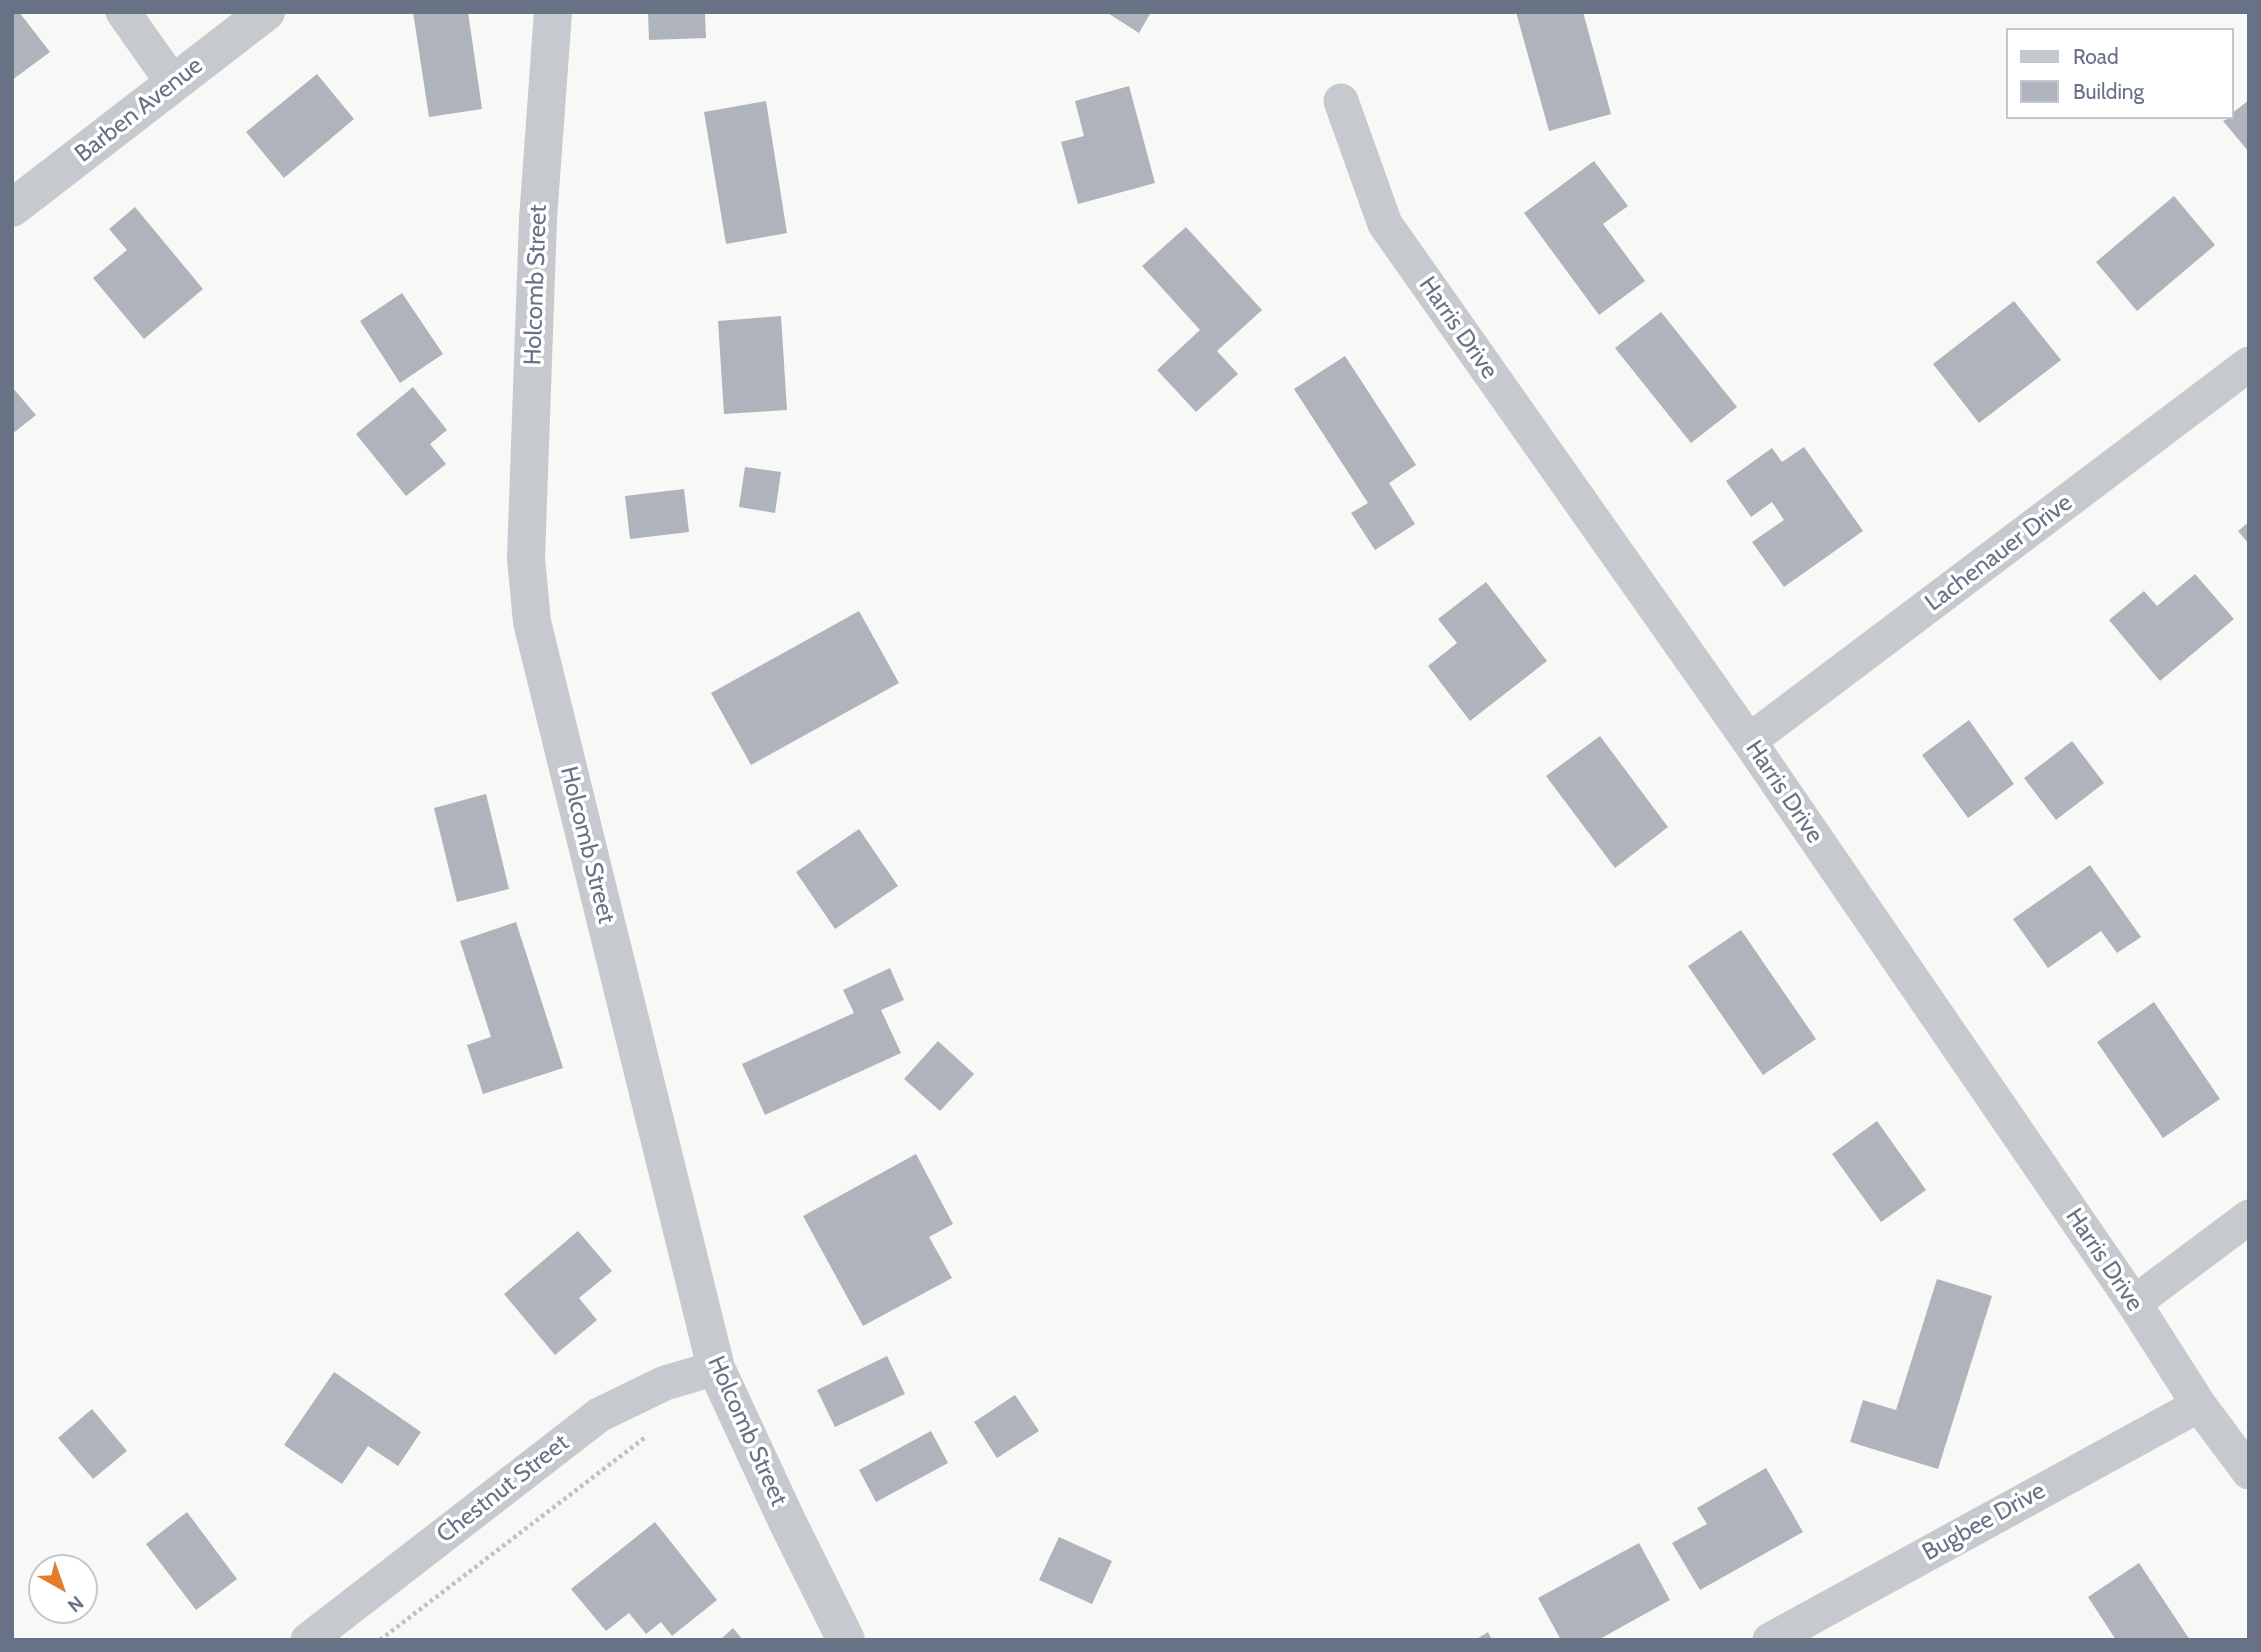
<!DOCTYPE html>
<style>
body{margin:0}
#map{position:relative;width:2261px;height:1652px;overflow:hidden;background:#f8f8f6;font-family:Cabin,sans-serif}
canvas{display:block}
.frame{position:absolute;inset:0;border:14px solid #687287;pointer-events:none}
.legend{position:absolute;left:2006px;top:28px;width:228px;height:91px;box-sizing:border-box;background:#fff;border:2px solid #c3c7cf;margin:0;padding:9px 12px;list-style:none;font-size:21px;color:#687287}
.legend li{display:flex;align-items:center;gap:14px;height:35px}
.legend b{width:35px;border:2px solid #c3c7cf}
.north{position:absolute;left:28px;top:1554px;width:70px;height:70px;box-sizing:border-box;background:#fff;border:2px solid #c3c7cf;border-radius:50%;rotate:140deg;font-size:19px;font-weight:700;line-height:28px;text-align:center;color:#687287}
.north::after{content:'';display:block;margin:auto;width:24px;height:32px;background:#e27e2c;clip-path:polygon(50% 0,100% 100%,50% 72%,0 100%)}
</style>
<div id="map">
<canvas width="2261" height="1652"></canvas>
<div class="frame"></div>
<ul class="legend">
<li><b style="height:9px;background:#c6c9cd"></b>Road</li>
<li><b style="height:19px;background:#afb4bc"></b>Building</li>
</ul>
<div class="north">N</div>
</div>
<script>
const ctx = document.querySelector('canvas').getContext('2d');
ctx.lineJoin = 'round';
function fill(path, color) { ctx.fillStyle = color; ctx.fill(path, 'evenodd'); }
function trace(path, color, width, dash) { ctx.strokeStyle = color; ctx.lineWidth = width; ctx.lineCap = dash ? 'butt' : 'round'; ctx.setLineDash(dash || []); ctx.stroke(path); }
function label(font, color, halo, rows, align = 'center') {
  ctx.font = font + ' Cabin,sans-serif'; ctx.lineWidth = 7; ctx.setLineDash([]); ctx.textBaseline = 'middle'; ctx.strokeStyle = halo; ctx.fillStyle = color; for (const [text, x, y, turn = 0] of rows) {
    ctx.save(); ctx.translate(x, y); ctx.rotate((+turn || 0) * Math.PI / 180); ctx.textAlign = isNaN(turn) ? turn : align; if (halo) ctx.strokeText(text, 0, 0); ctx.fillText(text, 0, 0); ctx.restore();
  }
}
fill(new Path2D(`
 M12,12H19L50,52L12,80Z
 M413,12H468L482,109L429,117Z
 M648,12H705L706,38L649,40Z
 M1106,12H1151L1139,33Z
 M1516,12H1583L1611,114L1549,131Z
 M317,74L354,119L284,178L246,132Z
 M1129,86L1155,183L1078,204L1061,142L1084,136L1075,101Z
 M2249,100V152L2223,121L2231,117V114Z
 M766,101L787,233L726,244L704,112Z
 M1594,161L1628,206L1603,224L1645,281L1599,315L1524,213Z
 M2174,196L2215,245L2137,311L2096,262Z
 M135,207L203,289L144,339L93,278L127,250L109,229Z
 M1186,227L1262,310L1217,351L1238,374L1196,412L1157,370L1200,330L1142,266Z
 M402,293L443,354L400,383L360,321Z
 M2014,301L2061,360L1979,423L1933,364Z
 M1661,312L1737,407L1691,443L1615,348Z
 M781,316L787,410L724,414L718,321Z
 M1345,356L1416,465L1389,483L1415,524L1375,550L1351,513L1368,503L1294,389Z
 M12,387L36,415L12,434Z
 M413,387L447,430L430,444L446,464L406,496L356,434Z
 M1804,447L1863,531L1784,587L1752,542L1784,520L1772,502L1751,517L1726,481L1772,448L1782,462Z
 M745,467L781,472L775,513L739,507Z
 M684,489L689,532L630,539L625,496Z
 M2249,522V544L2238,531Z
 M2195,574L2234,619L2160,681L2109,620L2144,591L2157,606Z
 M1486,582L1547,661L1470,721L1428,666L1457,643L1438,619Z
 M859,611L899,683L751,765L711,693Z
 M1969,720L2014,784L1968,818L1922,755Z
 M1600,736L1668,827L1615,868L1546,776Z
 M2072,741L2104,783L2056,820L2024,778Z
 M486,794L509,889L457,902L434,808Z
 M859,829L898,886L835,929L796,872Z
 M2090,865L2141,937L2117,953L2101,931L2048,968L2013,919Z
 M516,922L563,1068L483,1094L467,1045L491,1037L460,941Z
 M1741,930L1816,1039L1763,1075L1688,966Z
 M890,968L904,1000L881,1010L901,1053L765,1115L742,1064L854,1013L843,990Z
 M2154,1002L2220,1099L2163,1138L2097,1042Z
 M938,1041L974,1074L940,1111L904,1079Z
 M1877,1121L1926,1190L1881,1222L1832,1154Z
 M916,1154L953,1224L929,1237L952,1278L863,1326L803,1216Z
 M578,1231L612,1271L579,1298L597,1320L555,1355L504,1294Z
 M1937,1279L1992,1296L1938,1469L1850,1442L1863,1400L1896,1410Z
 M887,1356L905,1394L835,1427L817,1390Z
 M334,1372L421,1432L398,1466L368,1446L342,1484L284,1445Z
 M1015,1395L1039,1431L997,1458L974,1422Z
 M92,1409L127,1451L93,1479L58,1438Z
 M931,1431L948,1463L876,1502L859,1470Z
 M1766,1468L1803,1532L1700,1590L1672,1543L1707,1524L1697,1508Z
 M187,1512L237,1579L196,1610L146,1544Z
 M655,1522L717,1600L672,1636L661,1622L646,1634L629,1613L606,1631L571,1589Z
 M1059,1537L1112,1561L1092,1604L1039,1580Z
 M1639,1543L1670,1600L1598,1640H1561L1538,1598Z
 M2139,1563L2190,1640H2116L2088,1597Z
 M733,1628L743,1640H720Z
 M1488,1632L1492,1640H1475Z`), '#afb4bc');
trace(new Path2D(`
 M380,1640L647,1436`), '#c0c1c4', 4.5, [3.5, 3.5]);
trace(new Path2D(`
 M123,12L173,83
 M1341,101L1385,224L1749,741L2134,1303L2199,1405L2249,1472
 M1749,741L2249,364
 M2134,1303L2249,1217
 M308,1640L599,1415L665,1383L716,1368
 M1770,1640L2199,1405`), '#c6c9cd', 35);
trace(new Path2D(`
 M553,12L538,219L526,558L532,622L716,1368L786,1519L846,1640
 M12,208L266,12`), '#c6c9cd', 38);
label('24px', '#687287', '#fff', [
 ["Barben Avenue",139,110,-38],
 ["Holcomb Street",536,285,-88],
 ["Harris Drive",1458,328,55],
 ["Lachenauer Drive",1999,553,-37],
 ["Harris Drive",1784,792,56],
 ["Holcomb Street",587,845,76],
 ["Harris Drive",2104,1260,56],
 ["Holcomb Street",747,1431,66],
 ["Chestnut Street",503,1489,-38],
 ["Bugbee Drive",1984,1522,-29]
]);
</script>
